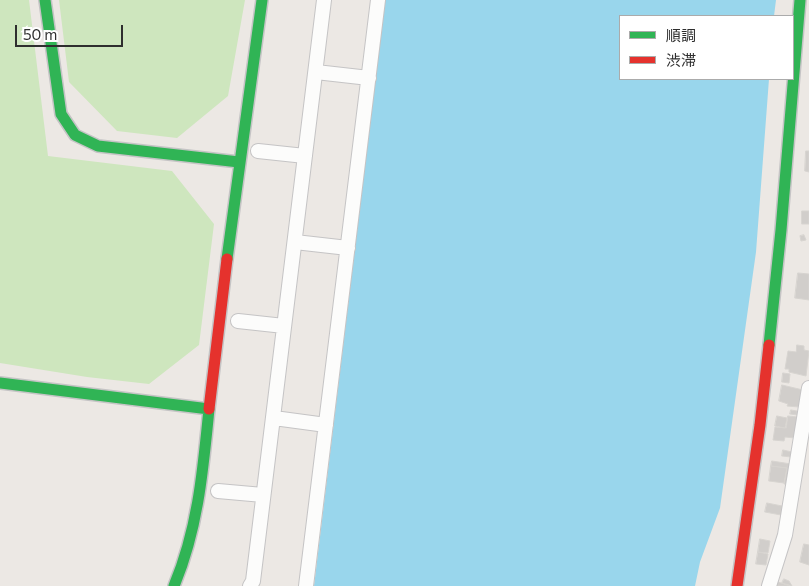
<!DOCTYPE html>
<meta charset="utf-8">
<style>
body{margin:0}
#map{position:relative;width:809px;height:586px;overflow:hidden;background:#ece8e4;font-family:Commissioner,"Noto Sans JP",sans-serif}
canvas{display:block}
.legend{position:absolute;left:619px;top:15px;width:175px;height:65px;box-sizing:border-box;background:#fff;border:1px solid #ababab;margin:0;padding:6px 9px;list-style:none;font-size:15px;color:#2e2e2e}
.legend li{display:flex;align-items:center;gap:10px;height:25px}
.legend b{width:25px;border:1px solid #ababab}
.scale{position:absolute;left:15px;top:25px;width:108px;height:22px;box-sizing:border-box;border:2px solid #2e2e2e;border-top:0;padding-left:6px;font-size:15px;line-height:18px;white-space:nowrap;color:#2e2e2e;-webkit-text-stroke:4px #fff;paint-order:stroke}
</style>
<div id="map">
<canvas width="809" height="586"></canvas>
<ul class="legend">
<li><b style="height:6px;background:#30b455"></b>順調</li>
<li><b style="height:6px;background:#e5322d"></b>渋滞</li>
</ul>
<div class="scale">50 m</div>
</div>
<script>
const ctx = document.querySelector('canvas').getContext('2d');
ctx.lineJoin = 'round';
function fill(path, color) { ctx.fillStyle = color; ctx.fill(path, 'evenodd'); }
function trace(path, color, width, dash) { ctx.strokeStyle = color; ctx.lineWidth = width; ctx.lineCap = dash ? 'butt' : 'round'; ctx.setLineDash(dash || []); ctx.stroke(path); }
fill(new Path2D(`
 M0,0H29L48,156L172,171L214,224L199,345L149,384L87,377L0,363Z
 M59,0H245L228,96L177,138L117,131L69,82Z`), '#cee6be');
fill(new Path2D(`
 M385,0H776L774,16H620V79H769L756,252L720,508L700,562L695,586H314Z`), '#99d6ec');
const building = new Path2D(`
 M806,151H809V172L805,171Z
 M802,211H809V224H802Z
 M804,235L806,240L801,241L800,236Z
 M798,273L809,274V300L795,298Z
 M797,345L804,346V350L809,351L806,376L789,372V369H785L788,351L796,352Z
 M783,373L790,374L789,383L782,382Z
 M782,385L803,390L799,407L787,406L788,404L779,401Z
 M791,410L797,411V415L790,414Z
 M777,416L787,418L785,428L775,426Z
 M788,416L798,417L795,438L785,437L784,441L773,440L775,427L786,428Z
 M783,450L792,452L791,457L782,456Z
 M772,461L791,464L788,484H784L787,468L771,466Z
 M771,466L787,468L784,483L769,481Z
 M767,503L782,506L781,515L765,512Z
 M760,539L770,541L768,553L758,552Z
 M804,544L809,545V565L800,562Z
 M758,552L768,554L766,565L756,564Z
 M784,579L789,581L792,586L782,583Z
 M778,582L790,586H777Z`);
fill(building, '#d1cecb');
trace(building, '#d7d4d0', 1);
const street = new Path2D(`
 M316,72L369,78
 M258,151L305,156
 M295,242L348,248
 M238,321L284,326
 M274,418L326,425
 M218,491L263,495
 M250,586L253,581L324,0
 M306,586L378,0
 M769,586L785,535L809,388`);
const fast = new Path2D(`
 M45,0L61,114L75,135L98,146L239,162
 M227,259L262,0
 M769,345L781,230L800,0
 M0,383L209,409C203,470 198,529 174,586`);
const jam = new Path2D(`
 M209,409L227,259
 M737,586L760,425L769,345`);
trace(street, '#c5c4c5', 16);
trace(fast, '#c5c4c5', 14);
trace(jam, '#c5c4c5', 14);
trace(street, '#fcfcfb', 14);
trace(fast, '#30b455', 11);
trace(jam, '#e5322d', 11);
</script>
